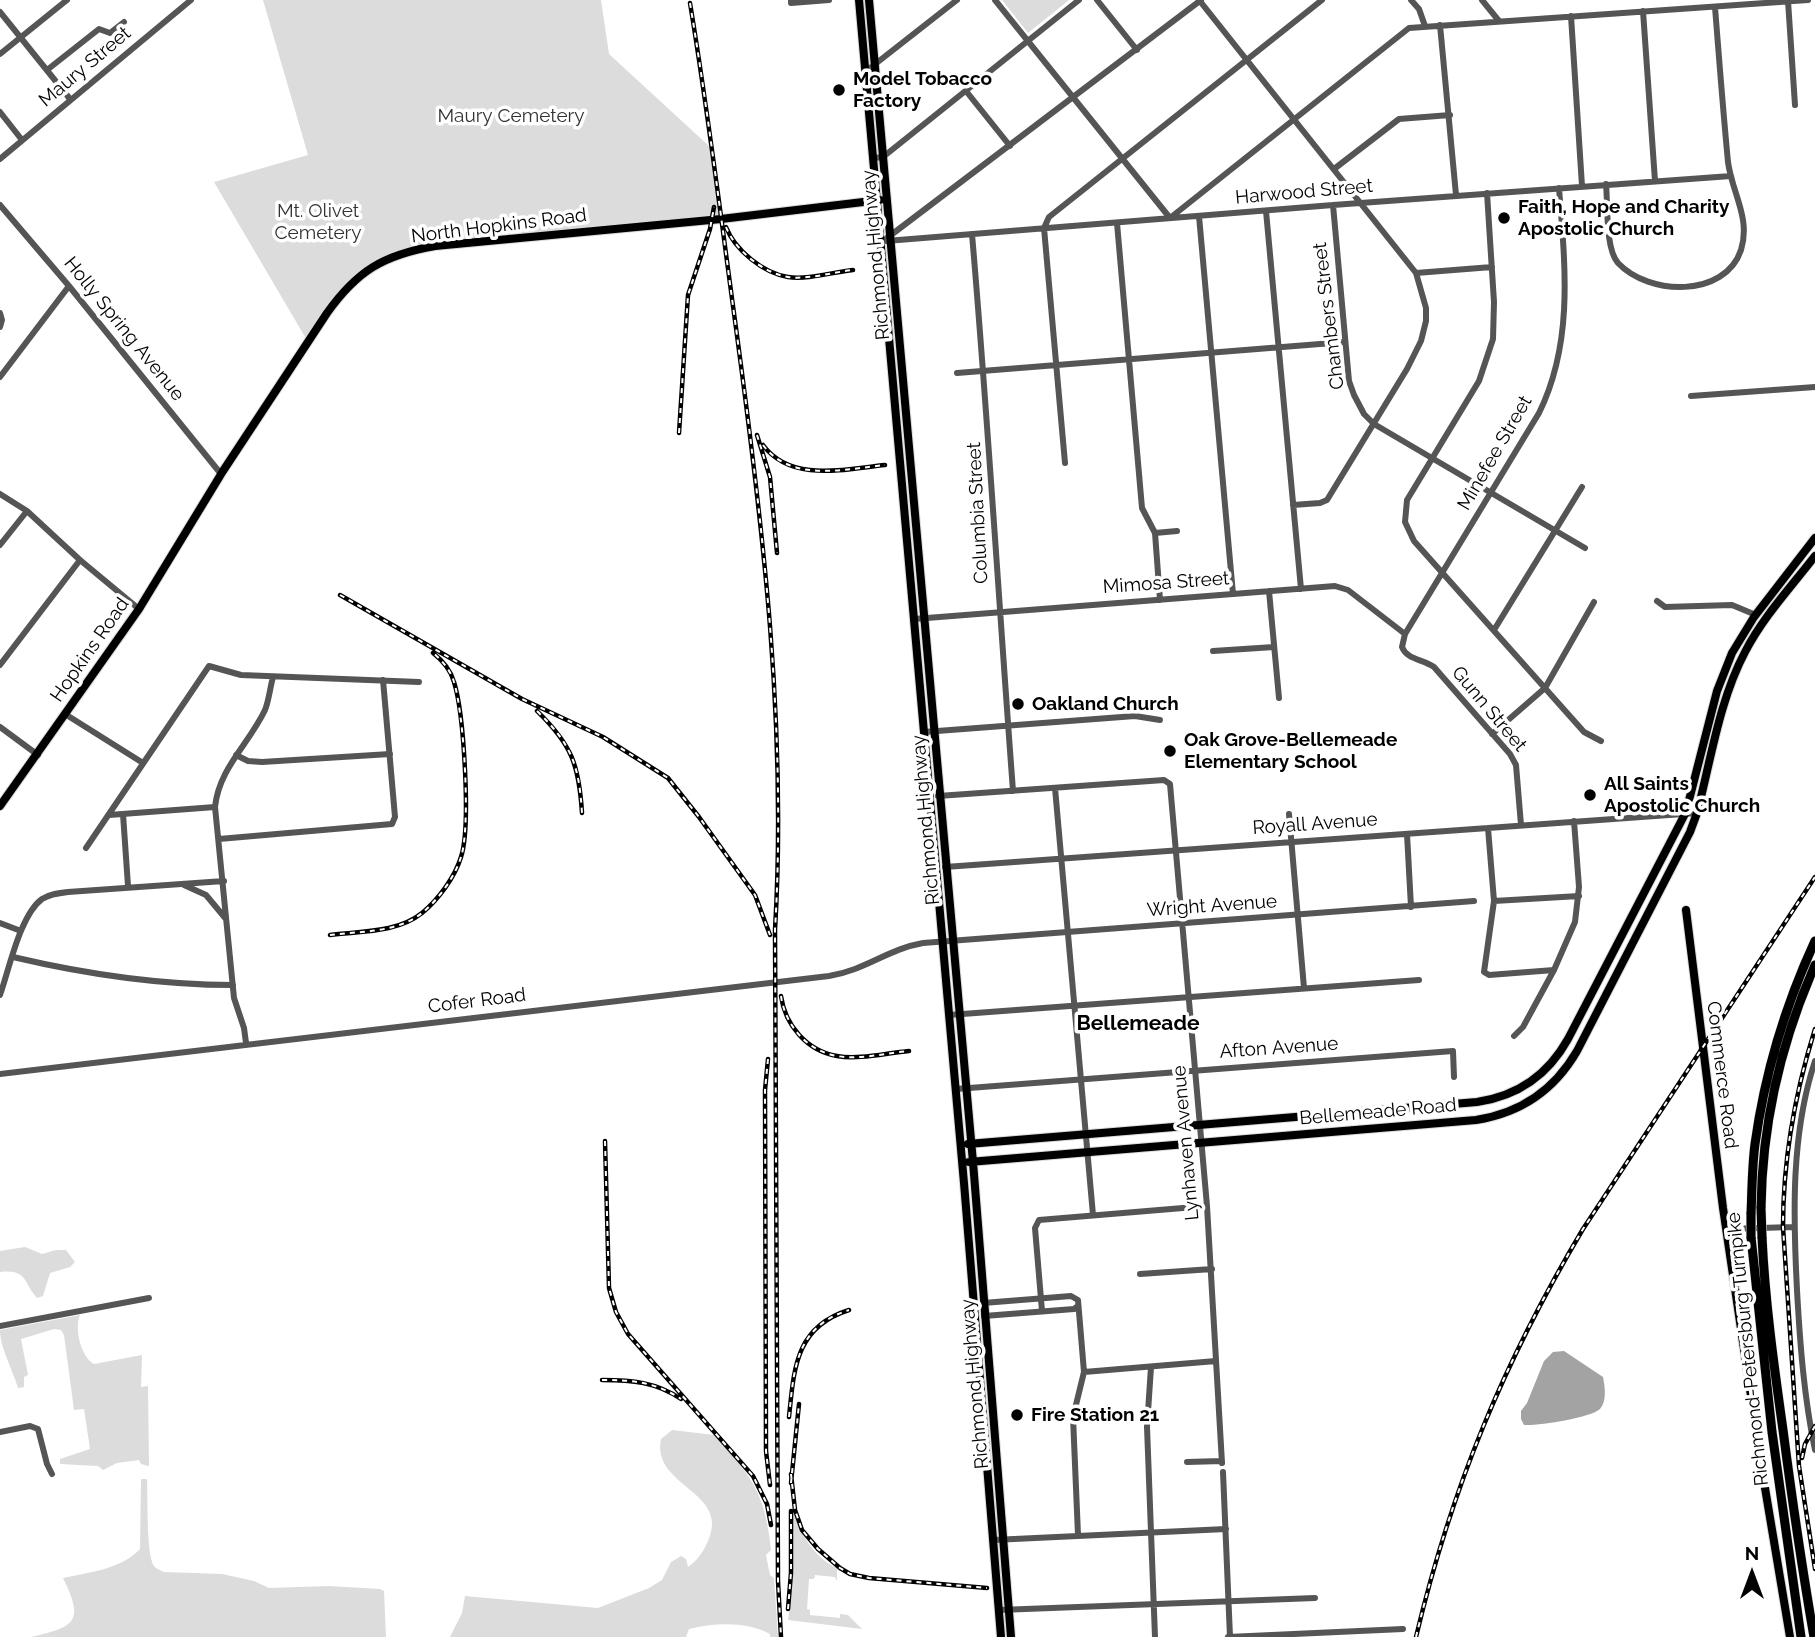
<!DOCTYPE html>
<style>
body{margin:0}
#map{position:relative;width:1815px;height:1637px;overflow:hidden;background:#fff;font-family:Raleway,sans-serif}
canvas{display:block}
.north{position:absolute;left:1717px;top:1539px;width:70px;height:70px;-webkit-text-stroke:5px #fff;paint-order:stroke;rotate:0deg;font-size:19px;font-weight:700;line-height:28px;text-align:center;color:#000}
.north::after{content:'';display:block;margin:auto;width:24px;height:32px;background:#000;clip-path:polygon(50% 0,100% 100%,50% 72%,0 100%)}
</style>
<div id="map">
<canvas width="1815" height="1637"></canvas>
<div class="north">N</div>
</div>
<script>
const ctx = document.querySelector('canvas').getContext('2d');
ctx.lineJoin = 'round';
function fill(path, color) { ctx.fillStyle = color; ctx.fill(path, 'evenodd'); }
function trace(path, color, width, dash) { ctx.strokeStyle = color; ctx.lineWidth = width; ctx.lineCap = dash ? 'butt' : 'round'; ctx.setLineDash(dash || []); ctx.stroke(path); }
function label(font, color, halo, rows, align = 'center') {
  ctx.font = font + ' Raleway,sans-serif'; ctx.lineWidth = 7; ctx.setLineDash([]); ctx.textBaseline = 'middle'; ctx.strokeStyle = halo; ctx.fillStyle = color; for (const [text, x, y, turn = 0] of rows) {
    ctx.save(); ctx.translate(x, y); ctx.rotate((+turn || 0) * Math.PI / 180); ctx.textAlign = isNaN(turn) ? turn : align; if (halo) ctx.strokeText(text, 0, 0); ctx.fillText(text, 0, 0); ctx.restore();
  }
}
fill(new Path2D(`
 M263,0H601L609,54L709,146L720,219L418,250L358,277L308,342L214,182L308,155Z
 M1002,0H1069L1028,33Z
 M25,1247L42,1254L56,1250H66L75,1262L70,1267L50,1273L43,1296L37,1298C23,1283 28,1269 0,1272V1251Z
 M80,1315C74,1329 81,1357 94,1364L142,1355L141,1387L148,1386L149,1466L141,1464L139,1460L117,1463L103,1470L98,1466L60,1464V1459L90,1449L84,1409L74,1410L64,1335L61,1330L54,1329L21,1339L28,1375L24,1377V1387L18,1388C13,1370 0,1348 0,1330Z
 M672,1430L714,1435C752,1477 765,1492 771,1550L766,1555L770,1575L774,1578L778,1637H770V1634C746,1621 714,1623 689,1629L686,1637H450L462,1613L465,1596L598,1608L649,1588L662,1580L671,1562L681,1556L686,1559L688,1567C698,1560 703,1552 708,1541C731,1491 651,1487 661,1439Z
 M141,1479H147C148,1496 146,1554 154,1566C155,1568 162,1571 164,1572L222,1574L254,1581L269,1588L329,1586L380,1589L384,1591L386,1637H31C75,1627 85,1622 63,1578C89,1572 120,1570 140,1549Z
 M793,1509C801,1534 812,1556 837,1568V1581L835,1577L815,1575L814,1579H809L807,1609L810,1610V1615L840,1618V1614L848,1615L862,1629L788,1620L792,1587Z`), '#dcdcdc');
fill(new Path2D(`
 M1564,1351L1603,1377C1605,1387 1607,1401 1600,1409C1590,1418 1538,1426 1524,1425L1521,1419V1411L1527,1403L1544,1361L1553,1352Z`), '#a3a3a3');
const major = new Path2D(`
 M859,0L964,1183L1001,1637
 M869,0L973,1162L1011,1637
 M0,806L139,609L223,471L327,313C357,271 383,255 435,246L721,219L880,200
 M1686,910L1723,1208L1762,1470L1790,1637
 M968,1144L1477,1102C1518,1096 1548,1075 1568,1039L1686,812L1717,691L1732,653L1754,617L1815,538
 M969,1162L1476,1120C1521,1113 1555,1089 1577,1051L1690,832L1697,813C1711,760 1719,701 1745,652C1763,617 1791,587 1815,556`);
const highway = new Path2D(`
 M1761,1208C1762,1125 1781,1042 1815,965
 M1751,1214C1752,1191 1752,1167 1755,1144C1765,1072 1785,1006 1815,941
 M1751,1237L1772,1432L1801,1637
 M1762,1237C1765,1302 1774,1366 1783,1430C1792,1499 1802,1568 1814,1637`);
trace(major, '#dbdbdb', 10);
trace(highway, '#dbdbdb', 10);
trace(new Path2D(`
 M791,0V3L829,0
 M995,0L1170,218L1409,28L1808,0
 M1097,0L1137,50
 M1199,0L1416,273L1426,308V321L1421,341L1407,369L1327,500L1320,503L1293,505
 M1411,0L1419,9L1425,26
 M1482,0L1499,21
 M1788,1L1795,105
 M1643,11L1655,181
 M0,12L70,99
 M1571,16L1582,186
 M1440,25L1456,195
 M0,54L67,0
 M47,70L99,29L110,33L124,22
 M865,72L957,0
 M966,91L1010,146
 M0,112L22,140
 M874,158L883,157L1079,0
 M0,159L191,0
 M1334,169L1399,119L1450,115
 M1606,184C1608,204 1605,248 1618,263C1649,296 1725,298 1741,250C1751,218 1732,193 1728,162C1723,110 1719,58 1715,7
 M1487,193L1494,302L1493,339L1479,381L1407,500L1405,522L1414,541L1584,732L1601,741
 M0,205L69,286L221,474
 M1333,205L1349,381L1354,395L1364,414L1374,424L1585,548
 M1266,211L1301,589
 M1199,216L1233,594
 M1117,223L1142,508L1155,533L1160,600
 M972,234C988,420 999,605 1013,791
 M887,238L1201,0
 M886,241L1333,205L1731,176
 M1416,273L1492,267
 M0,313L2,320L0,327
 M957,373L1345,342
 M0,377L69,286
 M1691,396L1815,387
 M1065,463L1044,228L1049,217L1322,0
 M0,494L27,511L80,560L139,609
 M1155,533L1177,531
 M0,545L27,511
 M1269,591L1279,698
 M1657,601L1665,607L1732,605L1756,615
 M914,619L1335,586L1348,590L1405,634
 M1494,630L1582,487
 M1213,651L1274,647
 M0,665L80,560
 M65,714L143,763
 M0,727L38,755
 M924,732L1135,716L1160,720
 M1492,734L1545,688L1594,602
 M236,755L248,761L262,762L390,754
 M1055,788L1093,1215
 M938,796L1164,780L1170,784L1207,1206L1222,1463
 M123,814L128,886
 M1289,814L1304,988
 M109,815L215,807
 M1521,825L1516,765L1510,754L1434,667C1423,659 1407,660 1402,647L1405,634L1539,413C1574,342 1565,264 1559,188
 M1488,828L1494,901L1484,972L1489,975L1554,970
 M1407,834L1411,907
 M219,839L392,824L395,817L383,680
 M86,848L209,666L241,675L419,682
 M945,867L1697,813
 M184,885L206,895L226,919
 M1494,901L1579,896
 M0,923L21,931
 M13,957C85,974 159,985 233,985
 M0,995C9,970 20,915 42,899C50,894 59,893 68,892L224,881
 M949,1015L1419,980
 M1514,1036L1523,1027L1554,970L1575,922L1579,887L1574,821
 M246,1043L244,1028L234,998L215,807C219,768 249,744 265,710C269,700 270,688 273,677
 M1815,1061C1791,1134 1793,1214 1797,1290C1800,1344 1804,1397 1815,1450
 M0,1074L829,976C866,970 888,949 923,943L1474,901
 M956,1089L1453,1051L1454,1077
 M1727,1229L1793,1227
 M1140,1274L1212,1269
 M983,1303L1071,1296L1078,1300L1084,1372L1073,1417L1078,1535
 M1042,1311L1035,1228L1039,1220L1207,1206
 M984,1316L1074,1309L1078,1306
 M0,1326L149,1298
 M1151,1367L1147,1427L1155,1637
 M1084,1372L1216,1361
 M0,1432L30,1426L38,1429L47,1464L52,1474
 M1187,1462L1222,1461
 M1223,1472L1230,1637
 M993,1540L1226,1529
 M999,1610L1315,1598
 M1228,1637L1403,1629`), '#555', 6);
trace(major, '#000', 8);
trace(highway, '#000', 9);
const rail = new Path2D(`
 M690,3C708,111 721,219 736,328C763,528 787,727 775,930L778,1581L781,1637
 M726,227C735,250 763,273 788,277C808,280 833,272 853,270
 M679,433L688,295L710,229L714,207
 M757,435L770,477L777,553
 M763,445C791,483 845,469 885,465
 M340,595L522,699L603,737L668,778L699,817L755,895L770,935
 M537,711C572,745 579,765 582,813
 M330,935C361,931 397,933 422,913C438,900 455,877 461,857C471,827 464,714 454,682C451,671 442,660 433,653
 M781,996C785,1025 807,1051 837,1056C859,1060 886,1053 909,1051
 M1815,1029C1795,1093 1783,1159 1783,1227L1799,1466L1815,1569
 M768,1059L765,1090L766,1451L770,1485
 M605,1141L609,1288L616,1312L628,1334L753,1476L767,1504L771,1525
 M602,1380C632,1380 656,1382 681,1399
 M789,1417C794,1369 795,1327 849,1310
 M1802,1458L1805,1444L1815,1426
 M791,1474L795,1510L802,1530L818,1549L840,1568L850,1574L869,1578L987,1588
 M791,1483L799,1404
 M788,1609L791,1573V1511
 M1416,1637C1452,1486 1504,1362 1583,1229L1815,877`);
trace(rail, '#000', 4.5);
trace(rail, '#fff', 2, [5]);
const highwayBridge = new Path2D(`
 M1761,1208L1762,1237
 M1751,1214V1237`);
trace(highwayBridge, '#dbdbdb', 10, []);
trace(highwayBridge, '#000', 9);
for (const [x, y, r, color] of [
 [839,90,7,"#000"],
 [1504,218,7,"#000"],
 [1018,704,7,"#000"],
 [1170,751,7,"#000"],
 [1590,795,7,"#000"],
 [1017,1415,7,"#000"]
]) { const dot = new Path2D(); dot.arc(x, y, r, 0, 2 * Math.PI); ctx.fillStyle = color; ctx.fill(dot); trace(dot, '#fff', 2.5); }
label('19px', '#000', '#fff', [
 ["Maury Street",85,67,-40],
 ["Harwood Street",1304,192,-5],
 ["North Hopkins Road",499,226,-7],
 ["Richmond Highway",876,255,-95],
 ["Chambers Street",1329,316,-97],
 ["Holly Spring Avenue",124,329,51],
 ["Minefee Street",1495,453,-60],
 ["Columbia Street",978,513,-93],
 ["Mimosa Street",1166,583,-4],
 ["Hopkins Road",90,650,-55],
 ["Gunn Street",1489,709,50],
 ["Richmond Highway",926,820,-95],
 ["Royall Avenue",1315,824,-4],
 ["Wright Avenue",1212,906,-4],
 ["Cofer Road",477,1001,-7],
 ["Afton Avenue",1279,1048,-4],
 ["Commerce Road",1722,1075,83],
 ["Bellemeade Road",1378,1112,-5],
 ["Lynhaven Avenue",1186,1143,-95],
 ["Richmond-Petersburg Turnpike",1748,1349,-96],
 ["Richmond Highway",975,1384,-95]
]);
label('bold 19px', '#000', '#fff', [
 ["Model Tobacco",853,79],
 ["Factory",853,101],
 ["Faith, Hope and Charity",1518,207],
 ["Apostolic Church",1518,229],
 ["Oakland Church",1032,704],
 ["Oak Grove-Bellemeade",1184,740],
 ["Elementary School",1184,762],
 ["All Saints",1604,784],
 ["Apostolic Church",1604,806],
 ["Fire Station 21",1031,1415]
], 'left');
label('19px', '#333', '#fff', [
 ["Maury Cemetery",511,116],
 ["Mt. Olivet",318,211],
 ["Cemetery",318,233]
]);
label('bold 21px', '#000', '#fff', [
 ["Bellemeade",1138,1024]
]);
</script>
